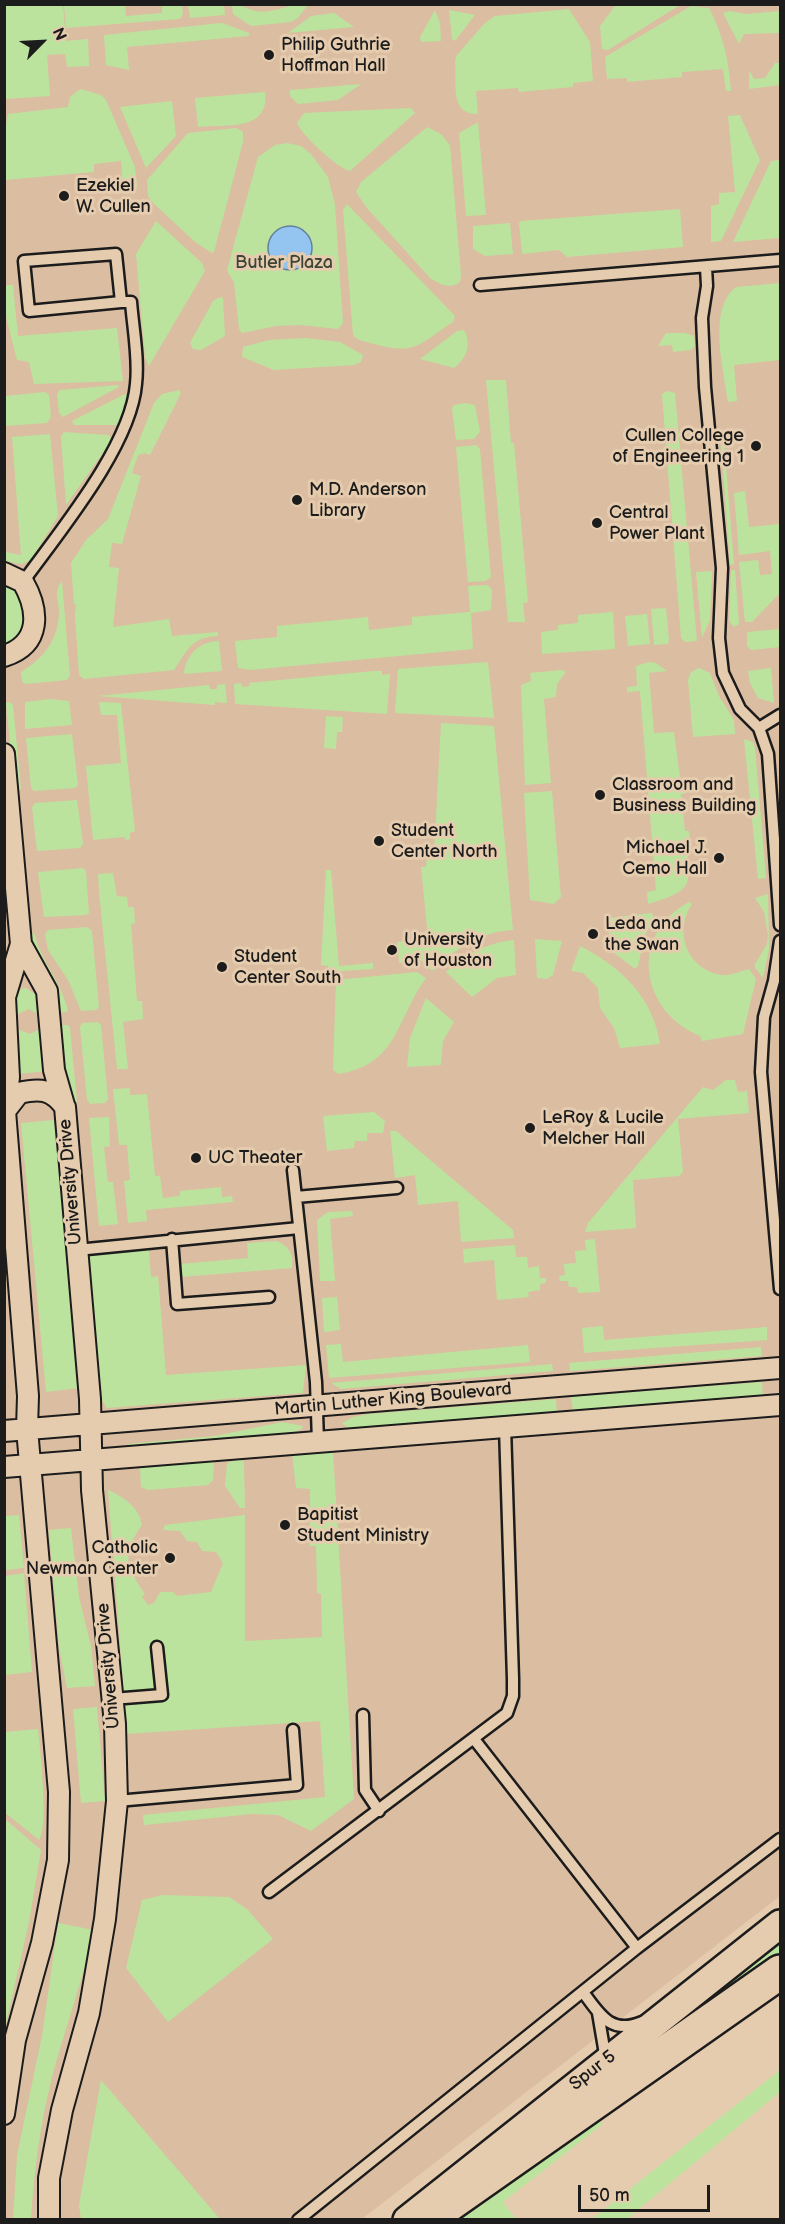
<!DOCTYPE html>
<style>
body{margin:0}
#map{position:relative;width:785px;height:2224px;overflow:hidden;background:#e6ccae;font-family:"Balsamiq Sans",sans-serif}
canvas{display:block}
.frame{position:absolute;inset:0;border:6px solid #1c1c1c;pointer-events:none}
.north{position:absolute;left:12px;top:12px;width:60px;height:60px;-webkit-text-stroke:4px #e6ccae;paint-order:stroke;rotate:66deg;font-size:16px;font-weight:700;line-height:24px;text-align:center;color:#1c1c1c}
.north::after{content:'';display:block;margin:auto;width:21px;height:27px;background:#1c1c1c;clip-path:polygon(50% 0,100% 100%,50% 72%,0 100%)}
.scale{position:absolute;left:578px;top:2185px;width:132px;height:27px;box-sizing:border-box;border:3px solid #1c1c1c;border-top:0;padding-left:8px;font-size:18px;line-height:21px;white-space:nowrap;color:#1c1c1c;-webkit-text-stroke:4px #e6ccae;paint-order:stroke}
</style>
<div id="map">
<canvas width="785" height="2224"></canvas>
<div class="frame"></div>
<div class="north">N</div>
<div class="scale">50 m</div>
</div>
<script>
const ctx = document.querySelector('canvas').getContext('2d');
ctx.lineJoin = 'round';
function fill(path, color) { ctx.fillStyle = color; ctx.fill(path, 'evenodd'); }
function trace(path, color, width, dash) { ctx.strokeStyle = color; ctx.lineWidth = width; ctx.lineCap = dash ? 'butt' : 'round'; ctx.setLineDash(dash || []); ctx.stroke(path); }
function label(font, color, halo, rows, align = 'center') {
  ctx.font = font + ' "Balsamiq Sans",sans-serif'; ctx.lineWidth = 6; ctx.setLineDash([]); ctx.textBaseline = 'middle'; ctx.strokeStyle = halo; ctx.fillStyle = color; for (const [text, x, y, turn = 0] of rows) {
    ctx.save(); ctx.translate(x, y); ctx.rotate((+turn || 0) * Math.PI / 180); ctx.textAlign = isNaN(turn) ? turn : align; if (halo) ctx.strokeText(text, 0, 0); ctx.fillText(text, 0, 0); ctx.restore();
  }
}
fill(new Path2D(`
 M5,5H780V1896L362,2219L5,2220Z`), '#dbbda1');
fill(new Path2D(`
 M4,5H63L66,41L88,39L89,66L67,67L65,54L47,55L50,96L5,99Z
 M64,5H125L126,16L162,13V5H182L183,14L180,19L66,28Z
 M188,5H224L225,15L190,18Z
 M232,5C242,4 246,9 255,11C273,15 291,1 307,6L298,18L291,22L251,26L233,14Z
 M680,5L608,50L602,49L600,26L615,6Z
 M691,6L709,8C723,34 729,61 731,91H726L723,69L682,72V77L627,82V78L607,79L605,57Z
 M569,9L590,42L593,81L573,83V87L519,92L518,88L476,91L478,114C449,115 457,82 455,61L457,55L485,23L495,16Z
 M435,10L440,23L441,41L421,42L420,37Z
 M449,10L475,15L455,41L452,39Z
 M729,11L746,14L780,11V33L744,34L739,44L723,13Z
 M334,13L354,27L288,33L311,16Z
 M222,23L249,33V36L127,47L129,70L106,65L104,35Z
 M775,63H779L780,85L749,89V70L754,79L765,78Z
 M361,84L338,100L298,104L290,96V90Z
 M80,89L101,95L106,100L135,167L137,188L123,189L121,161L94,164V172L5,180V129L8,114L68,107L70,97Z
 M265,92C270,132 226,124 198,127L195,98Z
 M172,101L176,136L146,168L120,107Z
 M411,108L415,113L350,171C337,168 302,135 297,123L304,113Z
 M740,115L760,160L721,241L711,242V206L719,204V193L735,192L728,116Z
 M478,122L486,215L466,216L459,133Z
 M427,127L441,134L450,145L461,275L460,282C449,290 440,284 430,278L366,207L356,192L361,182Z
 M236,128L243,132V142L214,252L212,253L195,242L151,201L148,196L147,180L188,133Z
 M287,143L301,146L311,154L328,177L335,205L343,323L338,329L300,325L276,326L242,333L239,329L234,283L227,270L258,157L275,145Z
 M780,160V238L733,242L771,161Z
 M347,204L455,316L453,322C420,343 417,356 374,344C366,342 358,341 353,335L343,210Z
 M680,209L683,247L567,257L559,250L522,254L519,223L521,221Z
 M156,221L202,263L205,271L149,366L145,357L136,254Z
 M510,223L513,254L485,256L473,249V226Z
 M5,274L6,285H13L18,336L117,328L123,381L34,384L29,362L17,360L5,313Z
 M780,283V360L734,365L737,401L728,402C724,370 707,309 736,287Z
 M220,297L223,298L225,336L201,350L193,349L190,343L213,301Z
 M463,330L466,333C470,349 467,357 454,368L420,359L457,331Z
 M666,333H685L694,336L695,346L691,350L673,352L672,345L658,346Z
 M306,338L340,342L363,355L361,362L354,365L274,370L242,357L243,347L269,340Z
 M486,380H506L511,443H514L528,602L523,603L525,622H508Z
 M118,385L119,387L63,417L59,413L57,394L60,390Z
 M179,390L181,393L150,455L145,453L138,455L132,473L141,476L122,544L112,543L109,567L119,568L113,627L169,619L172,636L218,632V636C191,637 187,651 174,670L84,679L79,675L75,616L76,604H74L71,563L86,540L108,519L154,403L162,394Z
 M667,391L675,393L697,641L685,642L681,638L662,394Z
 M45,392L49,395L51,417L47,423L5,426V396Z
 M125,394L128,396L119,425H74L72,421Z
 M465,403L475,405L480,432L474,439L456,440L452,409L453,405Z
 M64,432L109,435L112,440L66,505L61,437Z
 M50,434L58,516L31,560L22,564L5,561V552L21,555L12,437Z
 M724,441L734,564L730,565L721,444Z
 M476,445L480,449L491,577L486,581L468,582L456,447Z
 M745,491L749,527L780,524V593L752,622H745L739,562L758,560L760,575L772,574L770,551L739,555L734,493Z
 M731,570H735L739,624L734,627L729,621Z
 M712,571L710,620L702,638L696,572Z
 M62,581L70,676L67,680L25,684L22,681L21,672C43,659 59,639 59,612C59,599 53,592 62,581Z
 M5,583C29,596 28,613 18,636L5,645Z
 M488,585L492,590L491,610L471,613L473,649L250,670L238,668L235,641L277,637V626L368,617L369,630L412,625V617L470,612L468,586Z
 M666,608L669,640L668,644L654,645L651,609Z
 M613,612L615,649L542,654L541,632L558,630V625L578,623V615Z
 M647,614L650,644L628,646L625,616Z
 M780,629V647L751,650L747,646V632Z
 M219,641L222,671L184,674C185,655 200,641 219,641Z
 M488,662L494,718L395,713L398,669Z
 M649,662L656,663L667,671L649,673L654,733L674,732L681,785H685L686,793L681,794L685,831H689L690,839L686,840C690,885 696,890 648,904L647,892L656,890L640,691L627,692V687L637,686L636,666Z
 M699,668L710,673L719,696L734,720L735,734L693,737L688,680L691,672Z
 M771,668L774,703L758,698L750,683L748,671Z
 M562,670L566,672L557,684L556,697L544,699L551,783L525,785L521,685L531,681L530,673Z
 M373,671H382V675L390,674L387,714L235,704L234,684L241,683L242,687L250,686L249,683Z
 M225,684L227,703L215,702V705L98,696L209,685L210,689H217V685Z
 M50,699L69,701L72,725L25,729V702Z
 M10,702L13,705L21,789L15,793L6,703Z
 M99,702L121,703L135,831L130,833V839L126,840L124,837L93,840L86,766L121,763L117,715H101Z
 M326,716L343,717L342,732H337L336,749L324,748Z
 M441,723L494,726L513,930C482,931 453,950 432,971L421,960L399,963L397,942L428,938L421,867H426L427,853L434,854Z
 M72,734L78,785L75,788L34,791L31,788L26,738Z
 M744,739L753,742L755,748L766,878L758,879Z
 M552,791L561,897L554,904L530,900L524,793Z
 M77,800L83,844L80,848L37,851L32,807L35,803Z
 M83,868L86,871L89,913L86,915L44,917L38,872Z
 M326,870H331L339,966L373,963V969L328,972V966L321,965Z
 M113,873L117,896L127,897L128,907H134L135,923L131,924L137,1001H142L143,1019L123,1022L128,1069H117L99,892L98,874Z
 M768,894L769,949L763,978L754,966L767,944L768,935L764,912L755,898Z
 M689,902L692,904C673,932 687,970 722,975C731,976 740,971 749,969L756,979L743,1034L702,1041L700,1036C640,1011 628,935 689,902Z
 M652,913L654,918L645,935L638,966L635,969L609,949V918Z
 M87,927L92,931L99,1007L96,1010L81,1011L68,980L48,950L45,934L48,930Z
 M28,931L35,935C42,963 61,982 68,1010L66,1012L54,1013Z
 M535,939L562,941L553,975L547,979L537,978Z
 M514,940L516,975L497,978L472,997L446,972C465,955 488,942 514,940Z
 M580,946C621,967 653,997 660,1044L620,1048L614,1028L600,1008L598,988L583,973L571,971Z
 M417,972L426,978C396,1020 398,1065 338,1074L333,1070L336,980Z
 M26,988L39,997L45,1014L39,1015L29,1009L11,1017L13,998L21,989Z
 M426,998L454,1022L443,1041L441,1065L407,1067L410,1038Z
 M98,1022L101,1025L108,1099L105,1103L90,1104L87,1100L80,1027L82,1023Z
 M55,1025H68L70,1028L77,1102L74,1106L69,1096Z
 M46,1026L48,1071L18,1074L12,1029H17L30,1034Z
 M726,1080H735L738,1092L747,1091L749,1113L678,1119L683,1172L679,1176L633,1180L636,1228L585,1232L588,1223L703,1087L713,1090Z
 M130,1088V1095L147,1094L155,1176H160L163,1198L180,1196V1191L221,1187L222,1197L232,1196L233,1202L146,1210L147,1221L128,1223L124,1181L130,1180L127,1145H119L113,1089Z
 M374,1112L385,1121L383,1133H367V1141H355L354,1148L327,1151L323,1116Z
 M109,1117L110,1146L104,1147L108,1182H113L118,1224L99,1226L89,1118Z
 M54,1120L79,1388L46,1392L21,1123Z
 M390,1131H396L513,1230L514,1238L461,1242L458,1201L418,1205L415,1175L395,1178Z
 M352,1211L353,1216L330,1219L335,1281H320L317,1220L328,1212Z
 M595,1239L600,1292L578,1293L577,1287H569L568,1281H560L559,1276L565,1275L564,1264L576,1263L575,1251L586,1250L585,1240Z
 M276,1241C289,1245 294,1255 292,1268L181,1277L180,1264L248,1258L247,1243Z
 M515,1245L516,1257H527L528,1268L539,1266L540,1278H546V1283L540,1284V1290L528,1292L529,1297L497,1300L494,1260L464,1263L463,1249Z
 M149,1250L151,1277L158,1276L166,1375L306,1365L303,1393L107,1408L100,1397L88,1254Z
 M337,1297L340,1330L324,1332L322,1298Z
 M603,1326L604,1340L767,1327V1340L584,1353L582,1328Z
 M341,1344L343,1362L528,1345L530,1362L329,1378L326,1345Z
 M761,1347L762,1356L570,1371L569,1363Z
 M552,1364L553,1371L341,1389L331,1383Z
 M762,1382L763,1397L573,1412L571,1397Z
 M556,1399L557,1415L360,1429H349L342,1423L353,1417L369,1414Z
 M282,1422L303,1426L302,1429L287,1435L127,1449L120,1448L129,1444L215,1436Z
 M333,1451L354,1799L311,1831L278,1815L252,1814L144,1825L143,1815L325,1797L320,1721L127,1734L108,1490C124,1497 139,1507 142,1525C121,1554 126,1566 145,1594L142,1597L148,1605L154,1603L160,1592H173L177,1596L211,1592L223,1563L216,1552L202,1551L197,1542L187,1541L180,1531L163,1530L165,1525L245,1515V1641L322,1637L321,1594L317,1593L316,1546H310V1489L296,1488L292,1454Z
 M241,1459L244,1462L245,1508H240L225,1486L227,1463Z
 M214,1461L213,1480L208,1485L148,1490L141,1487L140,1468Z
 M19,1515L24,1568L6,1570L5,1516Z
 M71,1528L79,1597L91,1646L95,1686L67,1688L59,1647L49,1530Z
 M24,1573L32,1672L5,1675V1576Z
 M97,1707L105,1801L81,1803L73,1709Z
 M38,1729C40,1748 49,1828 39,1840L4,1812L5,1732Z
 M5,1819L41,1850L29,1922L5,2028Z
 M163,1895L229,1897L247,1909L273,1939L168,2022L126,1968L142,1900Z
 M58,1923L94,1930C83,1980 65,2028 52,2077C40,2124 34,2172 31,2219L13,2220L17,2155L42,2036Z
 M780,1935V1955L671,2032L665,2026Z
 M780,2070V2092L627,2219H592Z
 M101,2080L220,2219H81L79,2205Z
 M596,2117L603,2124L503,2202L516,2219L450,2220Z`), '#bce39e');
const water = new Path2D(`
 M268 248a22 22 0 1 1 44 0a22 22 0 1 1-44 0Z`);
fill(water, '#94c4f0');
trace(water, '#64819b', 1.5);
const service = new Path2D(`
 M706,267L707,286L702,318L705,387L722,568L719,638L723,673L740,709L759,728L768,754L780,925
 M480,285L780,260
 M23,582C59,532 131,446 136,384C139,358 133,328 131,302H121L116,254L24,261L29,311L121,302
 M759,728L780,715
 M780,941L774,981L764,1017L761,1072L780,1289
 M293,1170L316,1382L318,1442
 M296,1197L397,1188
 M172,1239L177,1304L269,1297
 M77,1250L299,1228
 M112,1699L162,1695L157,1647
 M363,1715L365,1790L379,1811
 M474,1739L637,1948
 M117,1801L297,1785L293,1730
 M269,1892L507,1713L513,1696V1679L505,1427
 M583,1992C600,2015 611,2035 642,2022
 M598,2013L606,2060
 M298,2220L637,1948L780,1839`);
const minor = new Path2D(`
 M4,573L23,582C39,610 42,644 4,656
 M4,754L21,944L5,997L9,1077L5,1111
 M21,944L47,991L54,1070L64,1105
 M4,1431L780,1368
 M4,1467L780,1405
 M4,2114L15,2040L42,1943L58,1860L59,1792L27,1429L28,1396L5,1111L19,1093C40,1088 52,1089 65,1107L90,1399L92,1490L115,1724L117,1801L105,1919L89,2013L62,2110L49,2178V2220`);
const secondary = new Path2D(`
 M407,2220L780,1924`);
const motorway = new Path2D(`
 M427,2220L780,1972`);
trace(service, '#1c1c1c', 15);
trace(minor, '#1c1c1c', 24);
trace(secondary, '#1c1c1c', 32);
trace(motorway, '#1c1c1c', 38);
trace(service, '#e6ccae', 10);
trace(minor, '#e6ccae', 20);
trace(secondary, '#e6ccae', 27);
trace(motorway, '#e6ccae', 33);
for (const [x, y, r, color] of [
 [269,55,6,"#1c1c1c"],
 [64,196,6,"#1c1c1c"],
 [756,446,6,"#1c1c1c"],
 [297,500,6,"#1c1c1c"],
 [597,523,6,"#1c1c1c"],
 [600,795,6,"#1c1c1c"],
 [379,841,6,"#1c1c1c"],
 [719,858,6,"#1c1c1c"],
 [593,934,6,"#1c1c1c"],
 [392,950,6,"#1c1c1c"],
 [222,967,6,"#1c1c1c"],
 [530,1128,6,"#1c1c1c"],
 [196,1158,6,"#1c1c1c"],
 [285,1525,6,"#1c1c1c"],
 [170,1558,6,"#1c1c1c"]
]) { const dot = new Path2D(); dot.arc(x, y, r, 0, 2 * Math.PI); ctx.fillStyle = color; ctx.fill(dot); trace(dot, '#e6ccae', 2); }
label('18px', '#1c1c1c', '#e6ccae', [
 ["Philip Guthrie",281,45],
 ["Hoffman Hall",281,66],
 ["Ezekiel",76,186],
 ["W. Cullen",76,207],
 ["Cullen College",744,436,"right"],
 ["of Engineering 1",744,457,"right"],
 ["M.D. Anderson",309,490],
 ["Library",309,511],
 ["Central",609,513],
 ["Power Plant",609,534],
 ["Classroom and",612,785],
 ["Business Building",612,806],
 ["Student",391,831],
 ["Center North",391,852],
 ["Michael J.",707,848,"right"],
 ["Cemo Hall",707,869,"right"],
 ["Leda and",605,924],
 ["the Swan",605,945],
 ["University",404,940],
 ["of Houston",404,961],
 ["Student",234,957],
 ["Center South",234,978],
 ["LeRoy & Lucile",542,1118],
 ["Melcher Hall",542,1139],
 ["UC Theater",208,1158],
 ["Bapitist",297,1515],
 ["Student Ministry",297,1536],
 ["Catholic",158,1548,"right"],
 ["Newman Center",158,1569,"right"]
], 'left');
label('18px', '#3c4436', '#e6ccae', [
 ["Butler Plaza",284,263]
]);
label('18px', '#1c1c1c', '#e6ccae', [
 ["University Drive",71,1182,-95],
 ["Martin Luther King Boulevard",393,1400,-5],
 ["University Drive",109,1666,-95],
 ["Spur 5",593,2071,-38]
]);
</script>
